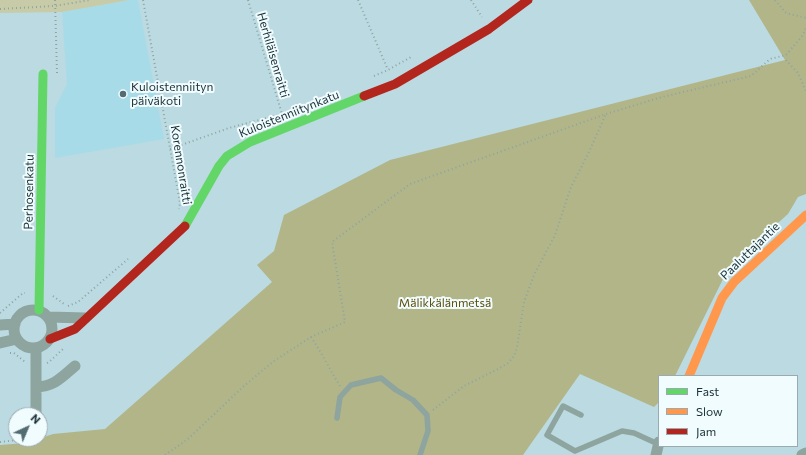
<!DOCTYPE html>
<meta charset="utf-8">
<style>
body{margin:0}
#map{position:relative;width:806px;height:455px;overflow:hidden;background:#bbdae2;font-family:Commissioner,sans-serif}
canvas{display:block}
.legend{position:absolute;left:658px;top:375px;width:140px;height:72px;box-sizing:border-box;background:#f1fcff;border:1px solid #9baaae;margin:0;padding:5px 7px;list-style:none;font-size:12px;color:#193035}
.legend li{display:flex;align-items:center;gap:8px;height:20px}
.legend b{width:20px;border:1px solid #9baaae}
.north{position:absolute;left:8px;top:407px;width:40px;height:40px;box-sizing:border-box;background:#f1fcff;border:1px solid #9baaae;border-radius:50%;rotate:44deg;font-size:11px;font-weight:700;line-height:16px;text-align:center;color:#193035}
.north::after{content:'';display:block;margin:auto;width:14px;height:18px;background:#526c72;clip-path:polygon(50% 0,100% 100%,50% 72%,0 100%)}
</style>
<div id="map">
<canvas width="806" height="455"></canvas>
<ul class="legend">
<li><b style="height:5px;background:#63d668"></b>Fast</li>
<li><b style="height:5px;background:#ff974d"></b>Slow</li>
<li><b style="height:5px;background:#b3261e"></b>Jam</li>
</ul>
<div class="north">N</div>
</div>
<script>
const ctx = document.querySelector('canvas').getContext('2d');
ctx.lineJoin = 'round';
function fill(path, color) { ctx.fillStyle = color; ctx.fill(path, 'evenodd'); }
function trace(path, color, width, dash) { ctx.strokeStyle = color; ctx.lineWidth = width; ctx.lineCap = dash ? 'butt' : 'round'; ctx.setLineDash(dash || []); ctx.stroke(path); }
function label(font, color, halo, rows, align = 'center') {
  ctx.font = font + ' Commissioner,sans-serif'; ctx.lineWidth = 4; ctx.setLineDash([]); ctx.textBaseline = 'middle'; ctx.strokeStyle = halo; ctx.fillStyle = color; for (const [text, x, y, turn = 0] of rows) {
    ctx.save(); ctx.translate(x, y); ctx.rotate((+turn || 0) * Math.PI / 180); ctx.textAlign = isNaN(turn) ? turn : align; if (halo) ctx.strokeText(text, 0, 0); ctx.fillText(text, 0, 0); ctx.restore();
  }
}
fill(new Path2D(`
 M129,0H138L164,139L55,158V108L67,84L62,12Z`), '#a8dbe8');
fill(new Path2D(`
 M0,0H129L62,12L0,13Z`), '#c7cba8');
fill(new Path2D(`
 M749,0H806V194L798,197L788,214L744,253L725,275L675,376H659V402L654,407L580,374L523,455H0V445L26,443L53,434L105,429L272,282L257,265L274,251L284,215L390,160L785,60Z`), '#b2b588');
trace(new Path2D(`
 M55,0L57,73
 M143,0L180,203L179,209
 M248,0L282,114
 M358,0L388,70
 M471,0L482,17
 M775,0L786,13L806,18
 M0,9L54,6L90,0
 M786,60L798,73L806,91
 M374,76L388,70L411,57
 M170,149L229,128L278,115
 M53,296L64,304L65,306
 M68,306L78,302L128,259
 M0,313L23,293H25
 M311,337C322,353 330,370 340,386
 M10,353H14L25,362
 M47,363L49,362L63,349
 M433,410L464,386L498,369L508,363L514,356L517,347L524,302L534,275L555,235L571,187L588,154L606,114
 M0,442L26,439
 M165,455L188,439L244,386L274,361L311,337L345,322L332,242L410,184L606,114L662,97L751,76L770,59L786,55L803,35L806,28`), '#8fa4a1', 2, [1, 3]);
trace(new Path2D(`
 M581,415L563,406L547,435L575,451L622,431L634,433L658,444
 M337,418L340,397L351,385L381,378L396,390L413,400L427,415L428,431L420,455`), '#8ea49e', 5.5);
trace(new Path2D(`
 M14 329a19 19 0 1 1 38 0a19 19 0 1 1-38 0Z
 M49,317L85,318
 M0,325L15,324
 M0,343L17,339
 M36,348V415
 M36,387C54,387 62,377 75,366
 M656,455L659,442
 M802,455L806,453`), '#8ea49e', 11);
trace(new Path2D(`
 M185,226L219,166L227,156L250,142L364,96
 M39,310L43,74`), '#63d668', 9);
trace(new Path2D(`
 M689,376L722,298L734,282L806,215`), '#ff974d', 9);
trace(new Path2D(`
 M364,96L395,84L489,29L528,0
 M50,339L75,329L185,226`), '#b3261e', 9);
for (const [x, y, r, color] of [
 [123,94,4,"#526c72"]
]) { const dot = new Path2D(); dot.arc(x, y, r, 0, 2 * Math.PI); ctx.fillStyle = color; ctx.fill(dot); trace(dot, '#f1fcff', 1.5); }
label('12px', '#193035', '#f1fcff', [
 ["Herhiläisenraitti",273,55,74],
 ["Kuloistenniitynkatu",289,114,-22],
 ["Korennonraitti",181,165,81],
 ["Perhosenkatu",29,192,-89],
 ["Paaluttajantie",750,251,-44]
]);
label('12px', '#193035', '#f1fcff', [
 ["Kuloistenniityn",131,87],
 ["päiväkoti",131,101]
], 'left');
label('12px', '#5d4e09', '#f1fcff', [
 ["Mälikkälänmetsä",445,303]
]);
</script>
